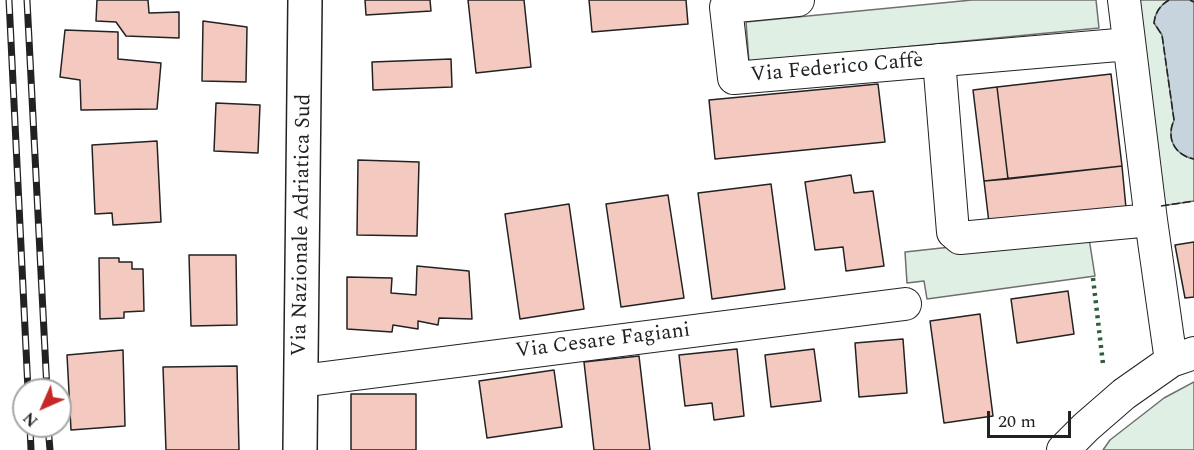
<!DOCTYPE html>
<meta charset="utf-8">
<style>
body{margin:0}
#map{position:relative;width:1194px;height:450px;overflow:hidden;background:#fff;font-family:Spectral,serif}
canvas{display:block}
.north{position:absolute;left:12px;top:378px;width:60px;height:60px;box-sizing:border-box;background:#fff;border:2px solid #a7a7a7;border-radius:50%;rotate:225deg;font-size:16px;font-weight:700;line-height:24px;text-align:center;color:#222}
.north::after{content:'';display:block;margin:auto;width:21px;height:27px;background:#c62828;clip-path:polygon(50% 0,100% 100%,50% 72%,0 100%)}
.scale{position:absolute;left:987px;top:411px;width:84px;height:27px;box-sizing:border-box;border:3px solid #222;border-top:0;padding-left:8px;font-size:18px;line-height:21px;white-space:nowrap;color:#222;-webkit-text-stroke:4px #fff;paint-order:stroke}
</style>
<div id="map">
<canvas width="1194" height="450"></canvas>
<div class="north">N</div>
<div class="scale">20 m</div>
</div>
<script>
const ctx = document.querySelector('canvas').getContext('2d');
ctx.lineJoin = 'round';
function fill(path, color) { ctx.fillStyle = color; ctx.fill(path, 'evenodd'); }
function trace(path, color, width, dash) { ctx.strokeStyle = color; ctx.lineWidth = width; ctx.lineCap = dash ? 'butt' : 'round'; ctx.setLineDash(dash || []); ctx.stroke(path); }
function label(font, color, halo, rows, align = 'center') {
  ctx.font = font + ' Spectral,serif'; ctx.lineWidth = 4.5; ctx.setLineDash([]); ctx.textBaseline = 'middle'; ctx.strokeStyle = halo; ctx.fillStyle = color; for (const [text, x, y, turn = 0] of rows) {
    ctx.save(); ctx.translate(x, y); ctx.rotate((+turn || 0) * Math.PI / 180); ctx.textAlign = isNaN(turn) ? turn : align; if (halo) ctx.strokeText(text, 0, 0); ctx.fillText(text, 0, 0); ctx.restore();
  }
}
const green = new Path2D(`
 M972,0H1096L1099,28L749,62L746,22Z
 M1129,0H1194V201L1155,207Z
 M1088,232L1095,276L927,299L924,281L907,283L905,252Z
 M1194,382V450H1103L1110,440L1164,398Z`);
fill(green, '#e0efe3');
trace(green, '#6f6f6f', 1.5);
const water = new Path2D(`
 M1169,0H1190L1194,2V159C1174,155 1166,138 1174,120L1162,35L1154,23C1155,13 1160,5 1169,0Z`);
fill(water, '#c7d3dd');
trace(water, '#6f6f6f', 1.5);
const building = new Path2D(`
 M97,0H148L149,13L179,12V38L126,36L116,22L96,21Z
 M365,0H430L431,11L366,15Z
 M468,0H524L531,67L476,73Z
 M589,0H686L688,24L592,32Z
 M203,21L247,27L246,82L202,81Z
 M65,30L118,32V59L161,63L157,109L81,110L80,80L60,77Z
 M451,59L452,87L373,90L372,62Z
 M1111,74L1122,166L1008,179L997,87Z
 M878,84L885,142L715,159L709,100Z
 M997,87L1008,179L984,181L973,90Z
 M216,103L260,105L258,153L214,151Z
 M157,141L161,222L113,225L112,213L95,214L92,145Z
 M358,160L419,162L417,236L357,235Z
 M1122,166L1126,208L989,223L984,181Z
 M851,175L854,193L873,191L884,266L846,271L843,247L815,250L805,182Z
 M771,184L785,289L712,299L698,193Z
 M668,195L684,298L621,307L606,204Z
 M569,204L584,309L520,319L505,214Z
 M1194,242V297L1185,298L1175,245Z
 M189,255H236L237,325L191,326Z
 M99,258H119V262H132V269H143L144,311L124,312V318L100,319Z
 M417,266L469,271L472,319L439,318L438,325L418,321V329L393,325L392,332L347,329V277L392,278L391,293L416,295Z
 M1068,291L1074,334L1017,343L1011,299Z
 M980,314L993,416L944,423L930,321Z
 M903,339L907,393L859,397L855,343Z
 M737,349L744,416L714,420L712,403L685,406L679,355Z
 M814,349L821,401L771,407L765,355Z
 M123,350L125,426L71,430L67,355Z
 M639,356L650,450H594L584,362Z
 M237,366L239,450H166L163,367Z
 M554,370L562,427L487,438L479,381Z
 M351,394H416V450H351Z`);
fill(building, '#f3c9c0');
trace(building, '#222', 1.5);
const minor = new Path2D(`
 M798,0L726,7L734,78L1129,44
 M1124,0L1151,220L1171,361
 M939,60L953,232L960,238L1151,220
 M301,381L905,304
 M1063,450L1086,427L1124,394L1171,361L1194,353`);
const major = new Path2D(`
 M300,450L305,0`);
trace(minor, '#222', 34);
trace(major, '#222', 36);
trace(minor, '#fff', 32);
trace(major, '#fff', 33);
const rail = new Path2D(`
 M9,0L28,390
 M27,0L47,390
 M30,426L31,450
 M48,426L50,450`);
trace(rail, '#222', 7);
trace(rail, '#fff', 4.5, [14]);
trace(new Path2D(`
 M1093,278L1103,364`), '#2f5e38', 4.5, [3, 4.5]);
trace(new Path2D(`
 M1169,0C1160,5 1155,13 1154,23L1162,35L1174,120C1166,138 1174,155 1194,159
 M1190,0L1194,2
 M1161,206L1194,201`), '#222', 1.5, [8, 3]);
label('21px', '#222', '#fff', [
 ["Via Federico Caffè",837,69,-5],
 ["Via Nazionale Adriatica Sud",303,225,-89],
 ["Via Cesare Fagiani",603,342,-7]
]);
</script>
